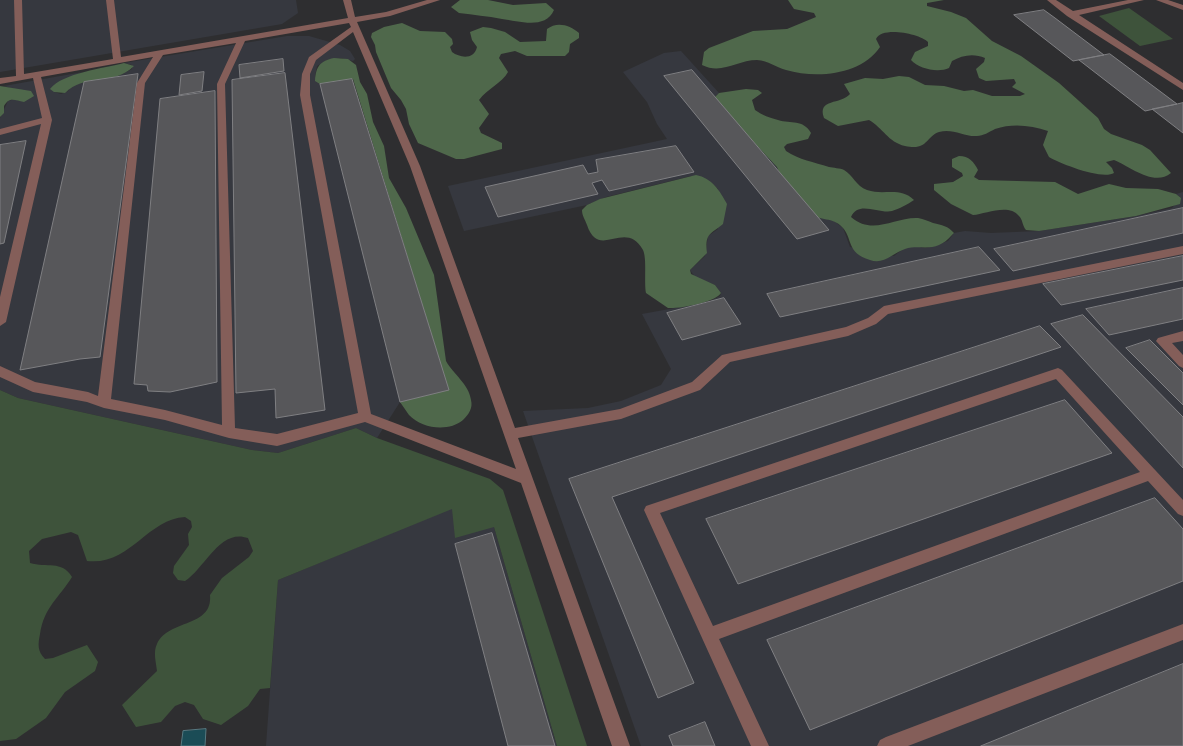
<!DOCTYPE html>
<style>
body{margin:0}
canvas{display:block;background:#2e2e30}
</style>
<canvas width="1183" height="746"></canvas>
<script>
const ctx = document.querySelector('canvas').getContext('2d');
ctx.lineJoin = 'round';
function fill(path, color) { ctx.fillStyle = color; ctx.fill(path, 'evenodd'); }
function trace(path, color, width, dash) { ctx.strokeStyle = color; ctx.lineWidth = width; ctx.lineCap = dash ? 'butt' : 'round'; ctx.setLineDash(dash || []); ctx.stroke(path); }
fill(new Path2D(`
 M0,0H296L298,13L282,24L0,72Z
 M287,36H309L340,45L350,51L355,59L353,61L341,58L327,60L317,66L315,76L320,84L352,79L449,390L400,402L377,438L356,428L278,453L252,450L18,398L0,390V118L8,101L15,99L20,101L14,89L4,86L83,72L76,75L54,92L61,94L68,91L71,86L80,83L122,74L132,69V65L124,63Z
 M681,51L719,93L713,99L777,167L780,175L810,214L834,221L843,228L850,247L894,256L903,249L913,246L926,248L948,241L954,233L965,231L991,233L1039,231L1136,216L1172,208L1181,198L1176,194L1183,192V746H641L523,411L588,408L621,401L661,385L671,369L642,314L708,302L720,296L721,293L715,285L695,277L690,270L705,256L708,236L718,229V189L712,183L691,176L606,197L587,205L464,231L448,186L667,139L657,124L647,102L623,72L664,53Z
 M452,508L494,527L557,746H266L278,580Z`), '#36383f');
fill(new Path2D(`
 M1129,8L1173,39L1140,46L1099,16Z
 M0,390L18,398L252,450L278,453L356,428L377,438L490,479L503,490L587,746H557L494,527L455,538L452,509L278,580L270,688L260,689L248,706L221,725L203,719L194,705L185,702L175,706L161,722L136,727L122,705L157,671C156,662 153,652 157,644C168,619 213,628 210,595L222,578L249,557L253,551L248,538C220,528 205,568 185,581L178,580L173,573L174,566L189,545L188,534L192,527L191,521L185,517C147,519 130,566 87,561L78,535L71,532L42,539L29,551L30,563C46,568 62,560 72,577C59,598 44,607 40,634C38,644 37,651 45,659L53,658L87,645L98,662L95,671L65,692L46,718L16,739L0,741Z`), '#3e533b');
fill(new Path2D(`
 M460,0H488L513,5L546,3L554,10C545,30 519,21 502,19C487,16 474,15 459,13L451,7Z
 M788,0H944L927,3V6L951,12L966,18L992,41L1021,56L1059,83L1098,118L1104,129L1111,134L1142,145L1150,150L1171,173C1154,187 1131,167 1114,160L1106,162L1112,168L1114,173C1102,180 1061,164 1049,157L1043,145L1048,131C1031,125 1012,123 995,129C989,132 983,136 977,136C964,137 953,128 939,132C925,137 928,151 905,146C888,142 883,128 869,120L838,126L824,118C817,98 841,105 850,94L844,84L865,78L883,79L899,76L909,77L925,85L944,86L964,91L973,90L992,96H1020L1025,94L1012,87L1016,83L1014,79L986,81L979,78L976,69L984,62L985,58C974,53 962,55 952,61L949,68C938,73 919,69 911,60L915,52L928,46V42C920,34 882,26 876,39L880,47C861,75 817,79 786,70C775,67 769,61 757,60C737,60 722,75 702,65L704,52L709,48L753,31L787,29L816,17L814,13L794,9Z
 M402,23L420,31L445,32L452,39L453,44L450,47L452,52C460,58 474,60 477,47L472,40L470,32L483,27L491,28L505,32L520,42L546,41L547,29C557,21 570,25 579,33V38L570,44L569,52L565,56H527L515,51L501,54L499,58L508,72C502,83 487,89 479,100L489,114L479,128L481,133L502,143V149L464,159H456L418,143L409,124L406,109L401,100L391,88L376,52L375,45L371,37L372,33L384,27Z
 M334,58L348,59L356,65L360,82L367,94L373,122L384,146L389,178L406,208L434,275L446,361C453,374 469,384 471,400C473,408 469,414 463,420C449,432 422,429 409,415C406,411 403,406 400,402L448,389L353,79L320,84L315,81C316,66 320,61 334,58Z
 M124,63L134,66C113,87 84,73 65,93L54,92L50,89C62,73 105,68 124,63Z
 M0,86L31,91L34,96L24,102C15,101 10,96 4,106V113L0,117Z
 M746,89L758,90L762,93L752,100L755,110C762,115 770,118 778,120C791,124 803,119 811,133L808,139L787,144L784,147L786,151C799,160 814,162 829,167C833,168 840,168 844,170C853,175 856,186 867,190C884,196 900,186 914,200C908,204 899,209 892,211C879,214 858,200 851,217C873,236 894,217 918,218C924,219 928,221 933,223C942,225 948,226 954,233C949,238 946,242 939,245C928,250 917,245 905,249C893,253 884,265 870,260C846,253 853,238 842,227C833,217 820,221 810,214C802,209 780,176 777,167L713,99L719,93Z
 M959,156C969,156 974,162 978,170L974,177L979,180L1055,182L1078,194L1109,184L1126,188L1158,189L1176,194L1181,198L1180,204L1136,216L1039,231L1026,230C1022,225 1023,220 1019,216C1009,203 985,214 973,215L951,204L934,190V184L953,182L963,176L962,173L952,167V159Z
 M696,175C712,178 720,191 727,204L723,224C709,235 705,234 707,253L690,270L691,274L715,285L721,293C716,302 679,309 668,308L646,293C644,281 647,258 643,250C625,218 599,261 587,225C585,219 582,216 582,210L587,205L600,199Z`), '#4f684b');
const water = new Path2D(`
 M206,729L205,746H181L183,731Z`);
fill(water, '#1b4c56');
trace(water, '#577981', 1);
const building = new Path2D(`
 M1044,10L1055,18L1104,55L1073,61L1014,15Z
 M1110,54L1157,89L1177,104L1145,111L1079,60Z
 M283,59L284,71L240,78L239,65Z
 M692,70L829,230L797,239L664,76Z
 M204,72L202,91L179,95L181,75Z
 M285,73L325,410L276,418L275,389L236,393L232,80Z
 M138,74L100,357L80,359L20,370L84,82Z
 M352,79L449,390L400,402L320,84Z
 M215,91L217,382L170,392L148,391L147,385L134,384L160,99Z
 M1183,103V133L1152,109L1177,104Z
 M26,141L4,243L0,244V145Z
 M676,146L694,172L609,191L602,180L592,183L598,194L498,217L485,187L583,165L588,174L598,172L596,160Z
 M1183,208V233L1013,271L994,249Z
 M979,247L1000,270L780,317L767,294Z
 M1183,256V280L1061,305L1043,284Z
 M1183,288V319L1109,335L1086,309Z
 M724,298L741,324L682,340L667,313Z
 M1083,315L1183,417V468L1051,324Z
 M1040,326L1061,347L612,497L694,683L658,698L569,479Z
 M1150,340L1183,373V405L1126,348Z
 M1065,400L1112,453L738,584L706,519Z
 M1155,498L1183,529V581L810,730L767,640Z
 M492,533L555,746H508L455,544Z
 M1183,664V746H981Z
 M705,722L715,746H673L669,736Z`);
fill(building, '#57575a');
trace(building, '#7f7f82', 1);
fill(new Path2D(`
 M14,0H22L24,74L113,59L106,0H114L121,57L348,18L343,0H351L355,17L386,12L427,0H440L390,16L357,22L420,166L515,428L620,409L692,382L722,355L846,327L868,318L884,306L1183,246V254L888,314L876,324L848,336L730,362L700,390L621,419L518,438L630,746H612L521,483L365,422L277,446L229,438L165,420L104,408L87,402L33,392L0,377V366L35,382L88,392L98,396L137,83L153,57L41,77L52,120L6,322L0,326V297L41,124L0,135V129L42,118L33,78L0,84V78L16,76ZM349,23L351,27L309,57L302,74L300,95L358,413L277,434L235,428L225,84L245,41ZM353,32L410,166L516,469L371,414L310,95V74L316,60ZM236,43L217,84L222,425L165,410L111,399L145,83L163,55Z
 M1047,0H1056L1073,11L1128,0H1144L1079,15L1183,83V90L1067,16Z
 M1156,0H1168L1183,5V10Z
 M1183,331V341L1172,343L1183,355V368L1179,366L1156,341L1158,338Z
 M1058,368L1062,370L1183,500V516L1178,514L1148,481L719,639L769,746H751L644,510L646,506ZM1056,379L1140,472L713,626L660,513Z
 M1183,624V640L908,746H877L880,740L886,737Z`), '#845e59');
</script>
